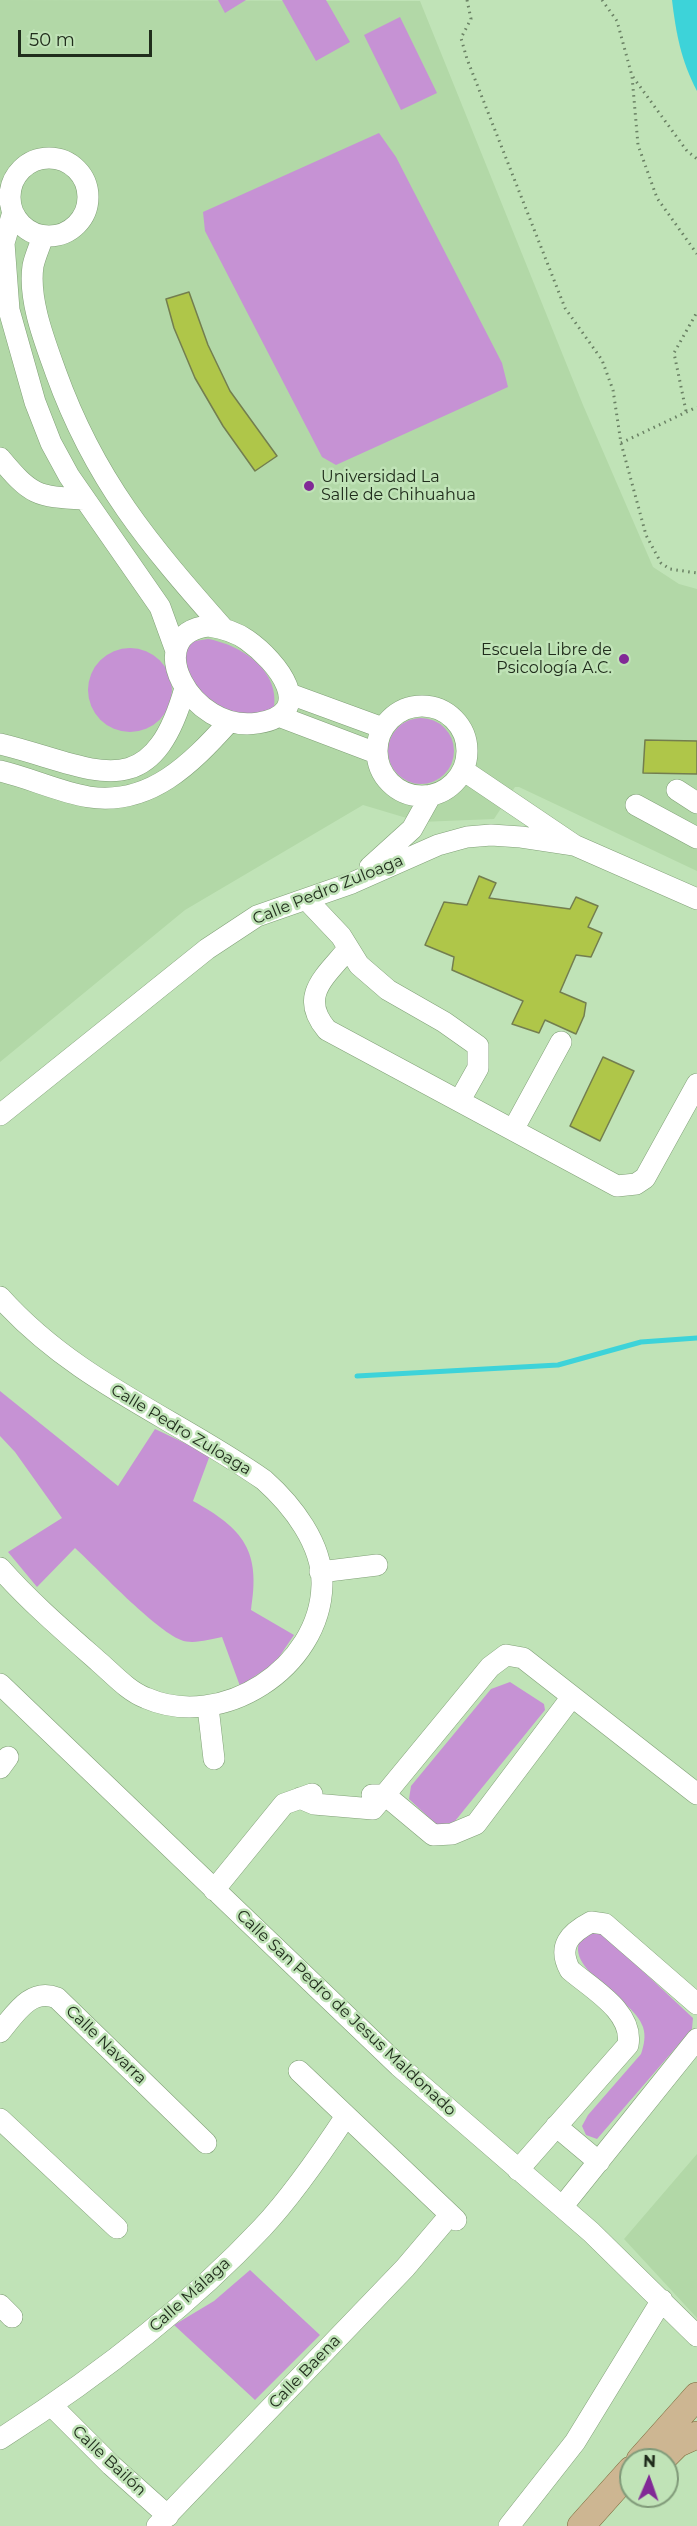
<!DOCTYPE html>
<meta charset="utf-8">
<style>
body{margin:0}
#map{position:relative;width:697px;height:2526px;overflow:hidden;background:#c0e3b7;font-family:Montserrat,sans-serif}
canvas{display:block}
.north{position:absolute;left:619px;top:2448px;width:60px;height:60px;box-sizing:border-box;background:#c0e3b7;border:2px solid #809a79;border-radius:50%;rotate:2deg;font-size:16px;font-weight:700;line-height:24px;text-align:center;color:#202d1c}
.north::after{content:'';display:block;margin:auto;width:21px;height:27px;background:#812996;clip-path:polygon(50% 0,100% 100%,50% 72%,0 100%)}
.scale{position:absolute;left:18px;top:30px;width:134px;height:27px;box-sizing:border-box;border:3px solid #202d1c;border-top:0;padding-left:8px;font-size:18px;line-height:21px;white-space:nowrap;color:#202d1c;-webkit-text-stroke:4px #c0e3b7;paint-order:stroke}
</style>
<div id="map">
<canvas width="697" height="2526"></canvas>
<div class="north">N</div>
<div class="scale">50 m</div>
</div>
<script>
const ctx = document.querySelector('canvas').getContext('2d');
ctx.lineJoin = 'round';
function fill(path, color) { ctx.fillStyle = color; ctx.fill(path, 'evenodd'); }
function trace(path, color, width, dash) { ctx.strokeStyle = color; ctx.lineWidth = width; ctx.lineCap = dash ? 'butt' : 'round'; ctx.setLineDash(dash || []); ctx.stroke(path); }
function label(font, color, halo, rows, align = 'center') {
  ctx.font = font + ' Montserrat,sans-serif'; ctx.lineWidth = 5; ctx.setLineDash([]); ctx.textBaseline = 'middle'; ctx.strokeStyle = halo; ctx.fillStyle = color; for (const [text, x, y, turn = 0] of rows) {
    ctx.save(); ctx.translate(x, y); ctx.rotate((+turn || 0) * Math.PI / 180); ctx.textAlign = isNaN(turn) ? turn : align; if (halo) ctx.strokeText(text, 0, 0); ctx.fillText(text, 0, 0); ctx.restore();
  }
}
fill(new Path2D(`
 M0,0L420,1L583,405L653,567L679,584L697,589V871L519,787H515L494,819L420,822L363,805L185,910L0,1062Z
 M697,2154V2318L624,2239Z`), '#b2d8a7');
fill(new Path2D(`
 M218,0H246L225,13Z
 M282,0H326L350,42L316,61Z
 M400,17L437,93L401,110L364,35Z
 M379,133L396,157L502,363L508,387L336,465L322,457L205,231L203,212Z
 M208,639C241,645 280,670 274,708L247,717L220,707L199,691L185,671L184,649L195,641Z
 M88 690a42 42 0 1 1 84 0a42 42 0 1 1-84 0Z
 M388 751a33 33 0 1 1 66 0a33 33 0 1 1-66 0Z
 M0,1391L118,1486L155,1429L210,1455L193,1501C244,1529 261,1551 251,1610L294,1635L275,1663L240,1686L222,1637C210,1639 193,1645 181,1640C154,1629 99,1570 75,1548L37,1587L8,1552L62,1518L15,1452L0,1436Z
 M510,1682L544,1704L545,1710L451,1826H438L409,1799L411,1786L491,1689Z
 M587,1932L602,1933L693,2018L692,2029L597,2139L586,2135L582,2126L588,2115L641,2054C644,2045 646,2036 643,2027C634,1997 551,1964 587,1932Z
 M250,2270L320,2335L255,2400L174,2325L214,2301Z`), '#c692d4');
fill(new Path2D(`
 M672,0H697V91C681,61 676,33 672,0Z`), '#3dd3d9');
trace(new Path2D(`
 M357,1376L558,1365L641,1342L697,1338`), '#3dd3d9', 5);
const building = new Path2D(`
 M189,292L208,345L230,391L277,456L255,471L223,426L195,378L174,328L166,299Z
 M645,740L697,741V774L643,773Z
 M479,876L496,883L489,898L570,909L576,897L598,906L588,927L602,933L591,957L576,955L560,992L586,1003L584,1016L576,1034L545,1020L539,1033L512,1024L523,1001L452,970L454,957L425,945L444,902L467,905Z
 M603,1057L634,1071L600,1141L570,1126Z`);
fill(building, '#afc649');
trace(building, '#737e4f', 1.5);
const minor = new Path2D(`
 M10 197a39 39 0 1 1 78 0a39 39 0 1 1-78 0Z
 M13,212L4,243L9,310L35,402L51,443L69,476L160,607L176,651
 M43,236C40,246 35,256 33,266C28,300 45,342 56,373C95,481 149,544 223,628
 M0,458C31,495 36,497 84,499
 M209,626C222,628 236,632 247,640C277,661 319,713 258,723C190,734 139,633 209,626Z
 M290,694L383,728
 M377 751a45 45 0 1 1 90 0a45 45 0 1 1-90 0Z
 M281,717L376,753
 M0,744C92,766 150,812 185,688
 M463,770L574,845L697,899
 M0,771C30,778 59,792 89,797C150,806 191,764 229,722
 M677,790L697,803
 M636,805L697,838
 M370,867L412,829L431,795
 M306,899L341,936L359,965L388,990L444,1022L478,1046V1068L460,1100
 M348,949C325,977 298,996 327,1030L617,1186L636,1184L645,1178L697,1084
 M0,1115L207,949L257,916L352,883L438,845L467,837L491,835L521,837L574,845
 M513,1130L561,1042
 M0,1297C75,1381 174,1417 264,1480C292,1505 323,1544 322,1585C320,1668 222,1731 146,1698C128,1691 114,1675 99,1662C65,1632 30,1602 0,1568
 M320,1572L377,1565
 M0,1684L399,2066L591,2232L697,2336
 M208,1707L214,1759
 M0,1768L8,1757
 M372,1795H385L433,1835L452,1834L476,1824L571,1698
 M300,1798L314,1804L373,1809L490,1667L506,1655L523,1658L697,1794
 M214,1890L284,1804L312,1794
 M0,2032C15,2014 31,1987 57,1998L206,2143
 M299,2071L456,2220
 M0,2119L117,2228
 M556,2126L599,2162
 M518,2170L628,2045C634,2012 592,1989 570,1970C557,1946 570,1933 591,1922L605,1924L697,2004
 M562,2207L697,2039
 M0,2305L12,2317
 M52,2406L111,2465L168,2516
 M0,2439C95,2378 185,2310 262,2228C293,2195 321,2154 346,2116
 M157,2526L405,2268L450,2215
 M509,2526L575,2442L662,2300`);
const major = new Path2D(`
 M640,2460L697,2396
 M661,2460L677,2444L697,2435
 M581,2526L631,2470`);
trace(minor, '#80a077', 22);
trace(major, '#7a6739', 28);
trace(new Path2D(`
 M467,0L471,19L461,38L467,59L565,308L602,360L613,390L621,443L646,535L661,563L670,569L697,573
 M602,0L617,21L632,76L638,145L657,198L697,254
 M633,77L687,151L697,159
 M686,411L674,353L697,312
 M621,443L697,407`), '#6a8164', 3, [1.5, 4.5]);
trace(minor, '#fff', 21);
trace(major, '#cdb692', 27);
for (const [x, y, r, color] of [
 [309,486,6,"#812996"],
 [624,659,6,"#812996"]
]) { const dot = new Path2D(); dot.arc(x, y, r, 0, 2 * Math.PI); ctx.fillStyle = color; ctx.fill(dot); trace(dot, '#c0e3b7', 2); }
label('16px', '#202d1c', '#c0e3b7', [
 ["Universidad La",321,477],
 ["Salle de Chihuahua",321,495],
 ["Escuela Libre de",612,650,"right"],
 ["Psicología A.C.",612,668,"right"]
], 'left');
label('16px', '#202d1c', '#c0e3b7', [
 ["Calle Pedro Zuloaga",328,890,-22],
 ["Calle Pedro Zuloaga",181,1430,31],
 ["Calle San Pedro de Jesus Maldonado",346,2013,43],
 ["Calle Navarra",106,2045,44],
 ["Calle Málaga",190,2295,-42],
 ["Calle Baena",305,2372,-46],
 ["Calle Bailón",109,2461,43]
]);
</script>
